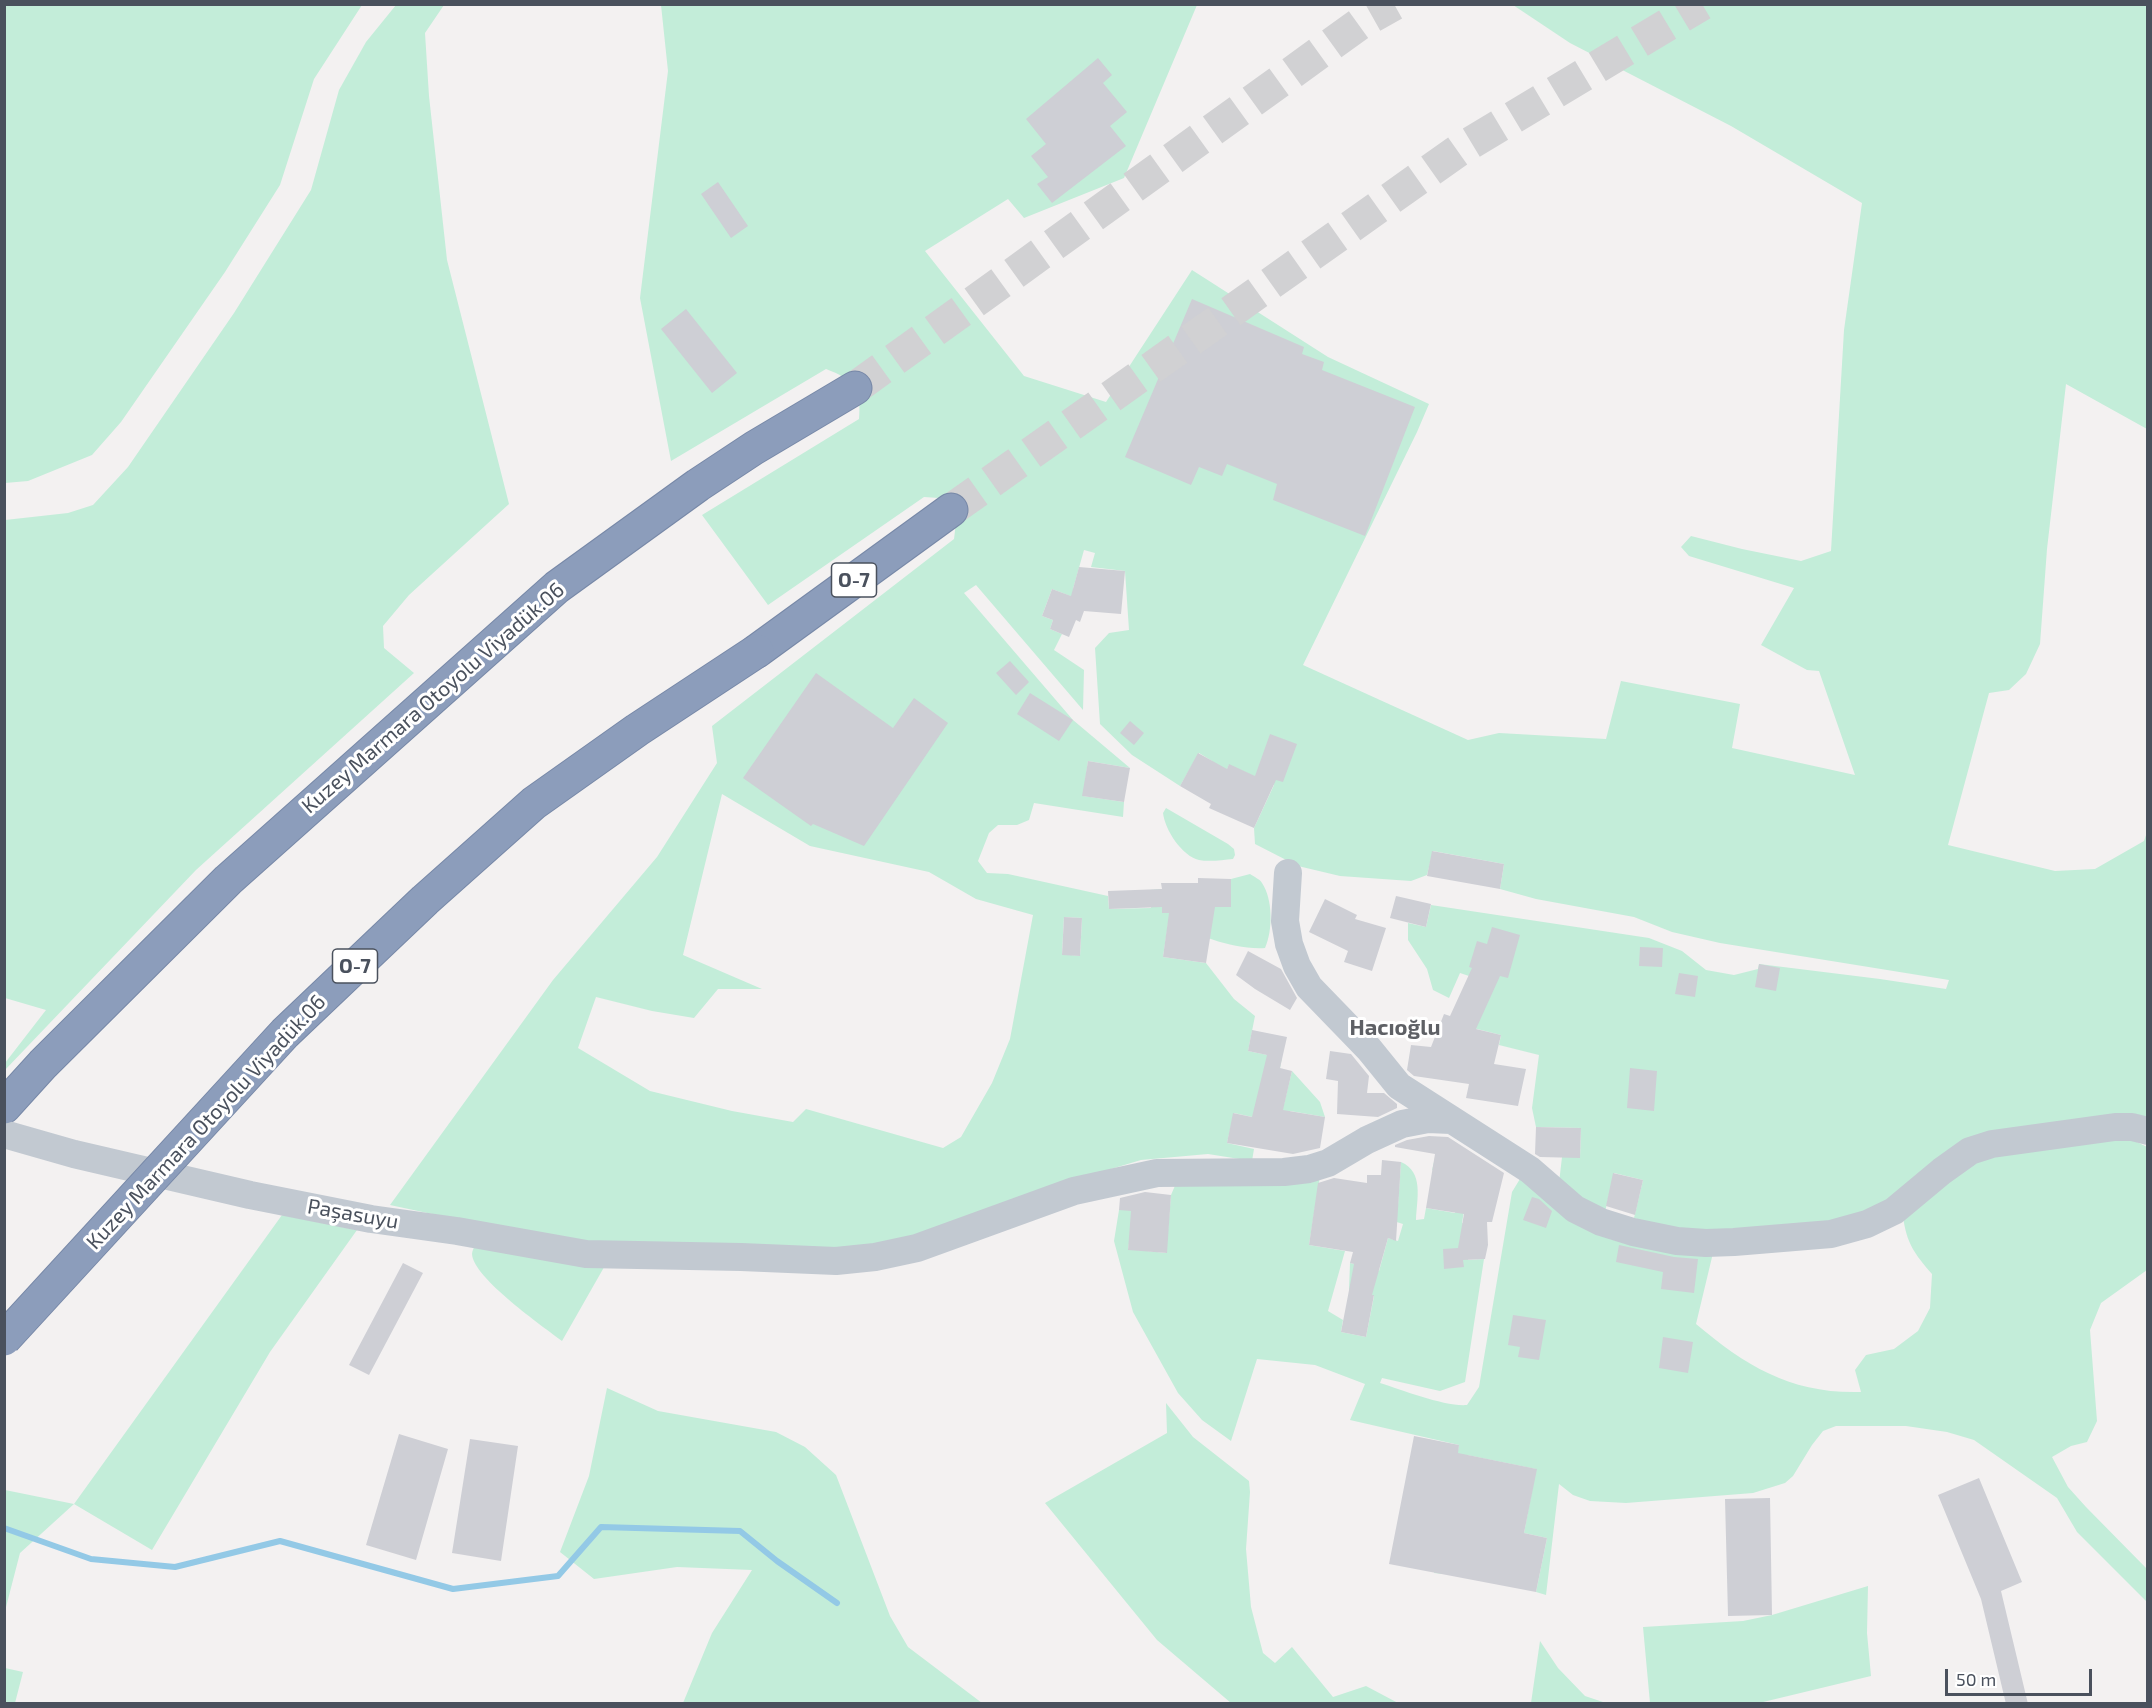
<!DOCTYPE html>
<meta charset="utf-8">
<style>
body{margin:0}
#map{position:relative;width:2152px;height:1708px;overflow:hidden;background:#f3f1f1;font-family:"Exo 2",sans-serif}
canvas{display:block}
.frame{position:absolute;inset:0;border:6px solid #4a515d;pointer-events:none}
.scale{position:absolute;left:1945px;top:1669px;width:147px;height:27px;box-sizing:border-box;border:3px solid #4a515d;border-top:0;padding-left:8px;font-size:18px;line-height:21px;white-space:nowrap;color:#4a515d;-webkit-text-stroke:4px #fff;paint-order:stroke}
</style>
<div id="map">
<canvas width="2152" height="1708"></canvas>
<div class="frame"></div>
<div class="scale">50 m</div>
</div>
<script>
const ctx = document.querySelector('canvas').getContext('2d');
ctx.lineJoin = 'round';
function fill(path, color) { ctx.fillStyle = color; ctx.fill(path, 'evenodd'); }
function trace(path, color, width, dash) { ctx.strokeStyle = color; ctx.lineWidth = width; ctx.lineCap = dash ? 'butt' : 'round'; ctx.setLineDash(dash || []); ctx.stroke(path); }
function label(font, color, halo, rows, align = 'center') {
  ctx.font = font + ' "Exo 2",sans-serif'; ctx.lineWidth = 6; ctx.setLineDash([]); ctx.textBaseline = 'middle'; ctx.strokeStyle = halo; ctx.fillStyle = color; for (const [text, x, y, turn = 0] of rows) {
    ctx.save(); ctx.translate(x, y); ctx.rotate((+turn || 0) * Math.PI / 180); ctx.textAlign = isNaN(turn) ? turn : align; if (halo) ctx.strokeText(text, 0, 0); ctx.fillText(text, 0, 0); ctx.restore();
  }
}
fill(new Path2D(`
 M5,4L362,5L314,79L280,185L225,272L121,422L92,455L28,481L5,483Z
 M396,5H444L425,33L429,96L447,260L509,504L409,595L383,626L384,648L414,673L196,870L5,1070V1063L46,1010L5,998V520L68,513L93,505L128,467L234,313L311,190L339,90L366,42Z
 M661,5H1197L1124,178L1024,218L1008,199L925,251L1024,376L1106,402L1192,270L1328,357L1429,404L1417,432L1303,665L1468,740L1499,733L1606,739L1621,681L1740,704L1732,748L1855,775L1819,671L1807,670L1761,645L1794,588L1689,556L1681,547L1691,536L1742,549L1801,561L1831,551L1844,330L1862,203L1731,126L1570,43L1513,5H2147V429L2066,384L2047,549L2040,644L2026,674L2009,690L1989,693L1948,845L2055,871L2095,869L2144,841L2147,832V1122L1993,1135L1893,1197L1842,1222L1786,1229L1678,1231L1634,1218L1643,1180L1614,1173L1605,1212L1559,1183L1562,1157H1580L1581,1128L1536,1127L1532,1108L1539,1055L1499,1045L1501,1035L1473,1028L1469,976L1460,973L1449,998L1433,990L1427,969L1408,940V923L1426,927L1431,905L1649,938L1682,951L1706,970L1734,975L1758,969L1759,964L1880,979L1946,989L1949,980L1720,943L1672,932L1634,917L1536,899L1500,889L1504,864L1433,851L1427,875L1411,881L1340,876L1298,866L1255,844L1254,828L1274,785L1229,765L1224,775L1208,768L1212,761L1199,753L1180,786L1132,755L1100,724L1095,648L1109,633L1129,630L1125,571L1091,567L1095,553L1084,550L1073,589L1081,600L1052,589L1042,616L1053,620L1050,629L1062,634L1054,650L1084,670L1083,710L976,585L964,593L1073,720L1130,768L1088,761L1083,796L1124,802L1123,817L1034,803L1029,820L1017,825H998L989,833L978,861L987,873L1008,874L1108,896L1109,909L1151,908L1150,890L1162,889V913H1194L1198,907H1230L1231,879L1250,874C1254,877 1260,879 1262,883C1273,899 1273,931 1265,948C1232,950 1198,934 1168,924L1163,957L1206,963L1234,999L1255,1016L1248,1051L1282,1058L1280,1068L1284,1104L1292,1071L1320,1102L1325,1117L1290,1111L1285,1142L1266,1120L1234,1113L1227,1143L1254,1149L1252,1161L1208,1154L1141,1160L1071,1181L928,1233L851,1249L612,1244L516,1232L390,1205L553,980L657,857L717,763L712,726L954,539C958,516 954,514 939,498L924,497L768,605L702,515L859,419C862,390 853,379 826,369L671,461L640,298L668,71ZM722,794L810,846L929,872L976,899L1033,915L1010,1039L992,1083L961,1137L943,1148L806,1109L793,1122L732,1111L650,1091L578,1048L596,997L652,1011L694,1018L718,989H762L683,955ZM1064,917L1082,918L1080,956L1062,954Z
 M1166,808L1228,844L1234,849L1235,855L1233,859C1223,860 1209,862 1199,860C1182,856 1165,830 1163,813Z
 M2113,1136L2129,1138L2147,1147V1270L2101,1303L2090,1330L2097,1421L2087,1442L2071,1446L2052,1457L2068,1487L2086,1507L2147,1569V1602L2077,1532L2057,1498L1974,1440L1947,1432L1906,1426H1836L1823,1431L1812,1445L1793,1476L1785,1483L1753,1493L1626,1503L1590,1501L1573,1495L1559,1484L1546,1595L1536,1592L1547,1538L1524,1533L1536,1469L1467,1455L1443,1574L1434,1573L1459,1445L1350,1420L1365,1384L1315,1365L1257,1359L1231,1441L1202,1420L1178,1393L1133,1312L1114,1241L1119,1210L1135,1209L1128,1249L1166,1253L1171,1195L1177,1181L1320,1176L1309,1245L1345,1251L1328,1311L1343,1320L1341,1332L1366,1337L1374,1296L1349,1290L1350,1263L1379,1271L1388,1238L1398,1241L1403,1224L1365,1212L1366,1203L1398,1205L1401,1162C1424,1172 1417,1198 1416,1220L1424,1219L1426,1208L1455,1213L1462,1175L1432,1170L1436,1154L1471,1159L1462,1197L1466,1199L1462,1223L1465,1224L1468,1260L1484,1259L1465,1382L1440,1391L1382,1378L1380,1383C1402,1390 1446,1407 1467,1405L1479,1387L1512,1192L1523,1174L1575,1220L1610,1239L1665,1252L1699,1256L1713,1253L1696,1324C1747,1367 1792,1394 1861,1392L1855,1370L1866,1355L1894,1349L1918,1331L1930,1308L1932,1274C1914,1253 1907,1244 1903,1217L1957,1175L1983,1159L2003,1153Z
 M282,1215L357,1230L270,1352L152,1550L74,1504L20,1553L5,1611V1490L74,1504Z
 M475,1245L607,1262L562,1341C544,1327 473,1278 472,1254C472,1251 474,1248 475,1245Z
 M607,1388L658,1411L776,1432L805,1447L836,1475L890,1616L908,1647L982,1703H683L712,1633L752,1570L677,1567L594,1579L560,1552L589,1476Z
 M1166,1403L1193,1437L1249,1481L1250,1492L1246,1549L1251,1607L1263,1653L1275,1663L1292,1647L1333,1697L1366,1686L1398,1703H1231L1157,1640L1045,1503L1167,1433Z
 M1868,1586L1867,1633L1871,1676L1759,1703H1650L1643,1627L1743,1621L1772,1615Z
 M1540,1641L1558,1668L1585,1696L1606,1703H1531Z
 M5,1668L23,1672L15,1703H5Z`), '#c3edd9');
trace(new Path2D(`
 M4,1528L91,1559L175,1567L280,1541L453,1589L558,1576L601,1527L740,1531L777,1561L837,1603`), '#93c9e6', 6);
fill(new Path2D(`
 M1098,58L1112,75L1103,83L1127,112L1110,126L1126,146L1052,203L1037,184L1048,177L1031,156L1046,144L1026,119Z
 M718,182L748,226L731,238L701,194Z
 M1192,299L1304,347L1302,354L1324,362L1322,370L1415,407L1365,536L1273,500L1277,484L1227,464L1222,476L1199,467L1191,485L1125,457Z
 M686,309L737,373L712,393L661,329Z
 M1079,567L1125,571L1121,614L1084,611L1080,622L1076,620L1069,637L1050,629L1053,620L1042,616L1052,589L1071,596Z
 M1010,661L1029,682L1016,695L996,673Z
 M816,673L893,728L914,698L948,723L864,846L813,824L811,826L743,778Z
 M1030,693L1073,720L1059,741L1017,714Z
 M1130,721L1144,733L1134,745L1120,733Z
 M1270,734L1297,744L1283,782L1276,780L1254,828L1209,808L1211,804L1180,786L1198,753L1227,769L1229,764L1255,776Z
 M1088,761L1130,768L1124,802L1082,796Z
 M1432,851L1504,864L1500,889L1427,876Z
 M1198,878L1231,879V907H1215L1206,963L1163,957L1169,913H1162V907L1109,909L1108,891L1162,889L1161,883H1198Z
 M1396,896L1431,904L1426,927L1390,918Z
 M1325,899L1357,915L1355,919L1386,928L1372,971L1344,962L1348,951L1309,932Z
 M1064,917L1082,918L1080,956L1062,955Z
 M1492,927L1520,935L1508,978L1500,976L1476,1029L1501,1035L1494,1064L1526,1069L1518,1106L1466,1098L1469,1084L1414,1076L1407,1070L1411,1045L1431,1047L1444,1014L1450,1016L1472,968L1469,967L1477,941L1487,944Z
 M1640,947L1663,948L1662,967L1639,966Z
 M1248,951L1281,969L1297,998L1290,1010L1255,989L1236,975Z
 M1759,964L1780,968L1776,991L1755,987Z
 M1679,973L1698,976L1695,997L1675,994Z
 M1252,1030L1287,1037L1280,1068L1292,1071L1283,1110L1325,1117L1320,1148L1293,1154L1227,1143L1233,1113L1252,1117L1267,1055L1248,1051Z
 M1330,1051L1351,1054L1369,1076L1367,1093H1384L1397,1104V1108L1378,1117L1337,1114L1338,1081L1326,1079Z
 M1630,1068L1657,1071L1654,1111L1627,1108Z
 M1536,1127L1581,1128L1580,1158L1540,1157L1535,1154Z
 M1429,1136L1448,1137L1504,1173L1492,1222H1487L1488,1245L1485,1259L1463,1260L1464,1267L1444,1269L1443,1249L1458,1248L1464,1214L1426,1208L1435,1154L1395,1147V1145L1407,1140Z
 M1382,1160L1401,1162L1396,1241L1388,1238L1372,1295H1374L1366,1337L1341,1332L1354,1264L1350,1263L1353,1252L1309,1245L1318,1183L1334,1178L1367,1183V1175H1381Z
 M1613,1173L1643,1180L1635,1215L1606,1206Z
 M1145,1192L1171,1195L1167,1253L1128,1250L1131,1211L1119,1210L1120,1198Z
 M1532,1197L1539,1199L1552,1211L1546,1228L1523,1220Z
 M1619,1245L1674,1257L1698,1259L1694,1293L1661,1289L1663,1272L1616,1262Z
 M403,1263L423,1273L369,1375L349,1365Z
 M1513,1315L1546,1320L1539,1360L1518,1357L1520,1347L1508,1345Z
 M1663,1337L1693,1342L1688,1373L1659,1368Z
 M399,1434L448,1449L416,1560L366,1545Z
 M1414,1436L1459,1445L1458,1453L1537,1469L1524,1533L1547,1538L1536,1592L1389,1564Z
 M470,1439L518,1446L501,1561L452,1553Z
 M1979,1478L2022,1582L2001,1591L2028,1704H2006L1981,1599L1938,1495Z
 M1770,1498L1772,1615L1728,1616L1725,1499Z`), '#cecfd5');
trace(new Path2D(`
 M855,388L1362,22L1394,4
 M951,510L1459,150L1702,4`), '#d1d1d3', 33, [33, 16]);
const highway = new Path2D(`
 M757,651L951,510
 M4,1107L43,1064L228,880L557,587L698,485L754,448L855,388`);
trace(highway, '#7788a7', 35);
trace(new Path2D(`
 M1288,873L1285,921L1289,944L1297,966L1309,987L1369,1049L1399,1086L1530,1170L1575,1209L1601,1222L1633,1232L1677,1241L1706,1243L1734,1242L1831,1234L1867,1224L1894,1211L1942,1171L1970,1151L1992,1144L2115,1127H2132L2148,1131
 M4,1134L74,1154L250,1195L371,1219L457,1231L586,1254L741,1257L836,1261L875,1257L917,1248L1074,1191L1157,1173L1284,1172L1309,1169L1328,1163L1367,1140L1402,1124L1428,1119L1451,1120`), '#c2c9d1', 28);
trace(highway, '#8c9dbb', 33);
const highwayBridge = new Path2D(`
 M4,1339L285,1033L425,900L534,803L637,730L757,651`);
trace(highwayBridge, '#7788a7', 35, []);
trace(highwayBridge, '#8c9dbb', 33);
for (const [x, y, w] of [
 [854,580,45],
 [355,966,45]
]) { const box = new Path2D(); box.roundRect(x - w / 2, y - 17, w, 34, 4.5); ctx.fillStyle = '#fff'; ctx.fill(box); trace(box, '#4a515d', 1.5); }
label('bold 20px', '#4a515d', null, [
 ["O-7",854,580],
 ["O-7",355,966]
]);
label('21px', '#4a515d', '#fff', [
 ["Kuzey Marmara Otoyolu Viyadük.06",433,698,-41],
 ["Kuzey Marmara Otoyolu Viyadük.06",206,1122,-47],
 ["Paşasuyu",353,1214,10]
]);
label('bold 22px', '#5e6065', '#fff', [
 ["Hacıoğlu",1395,1028]
]);
</script>
